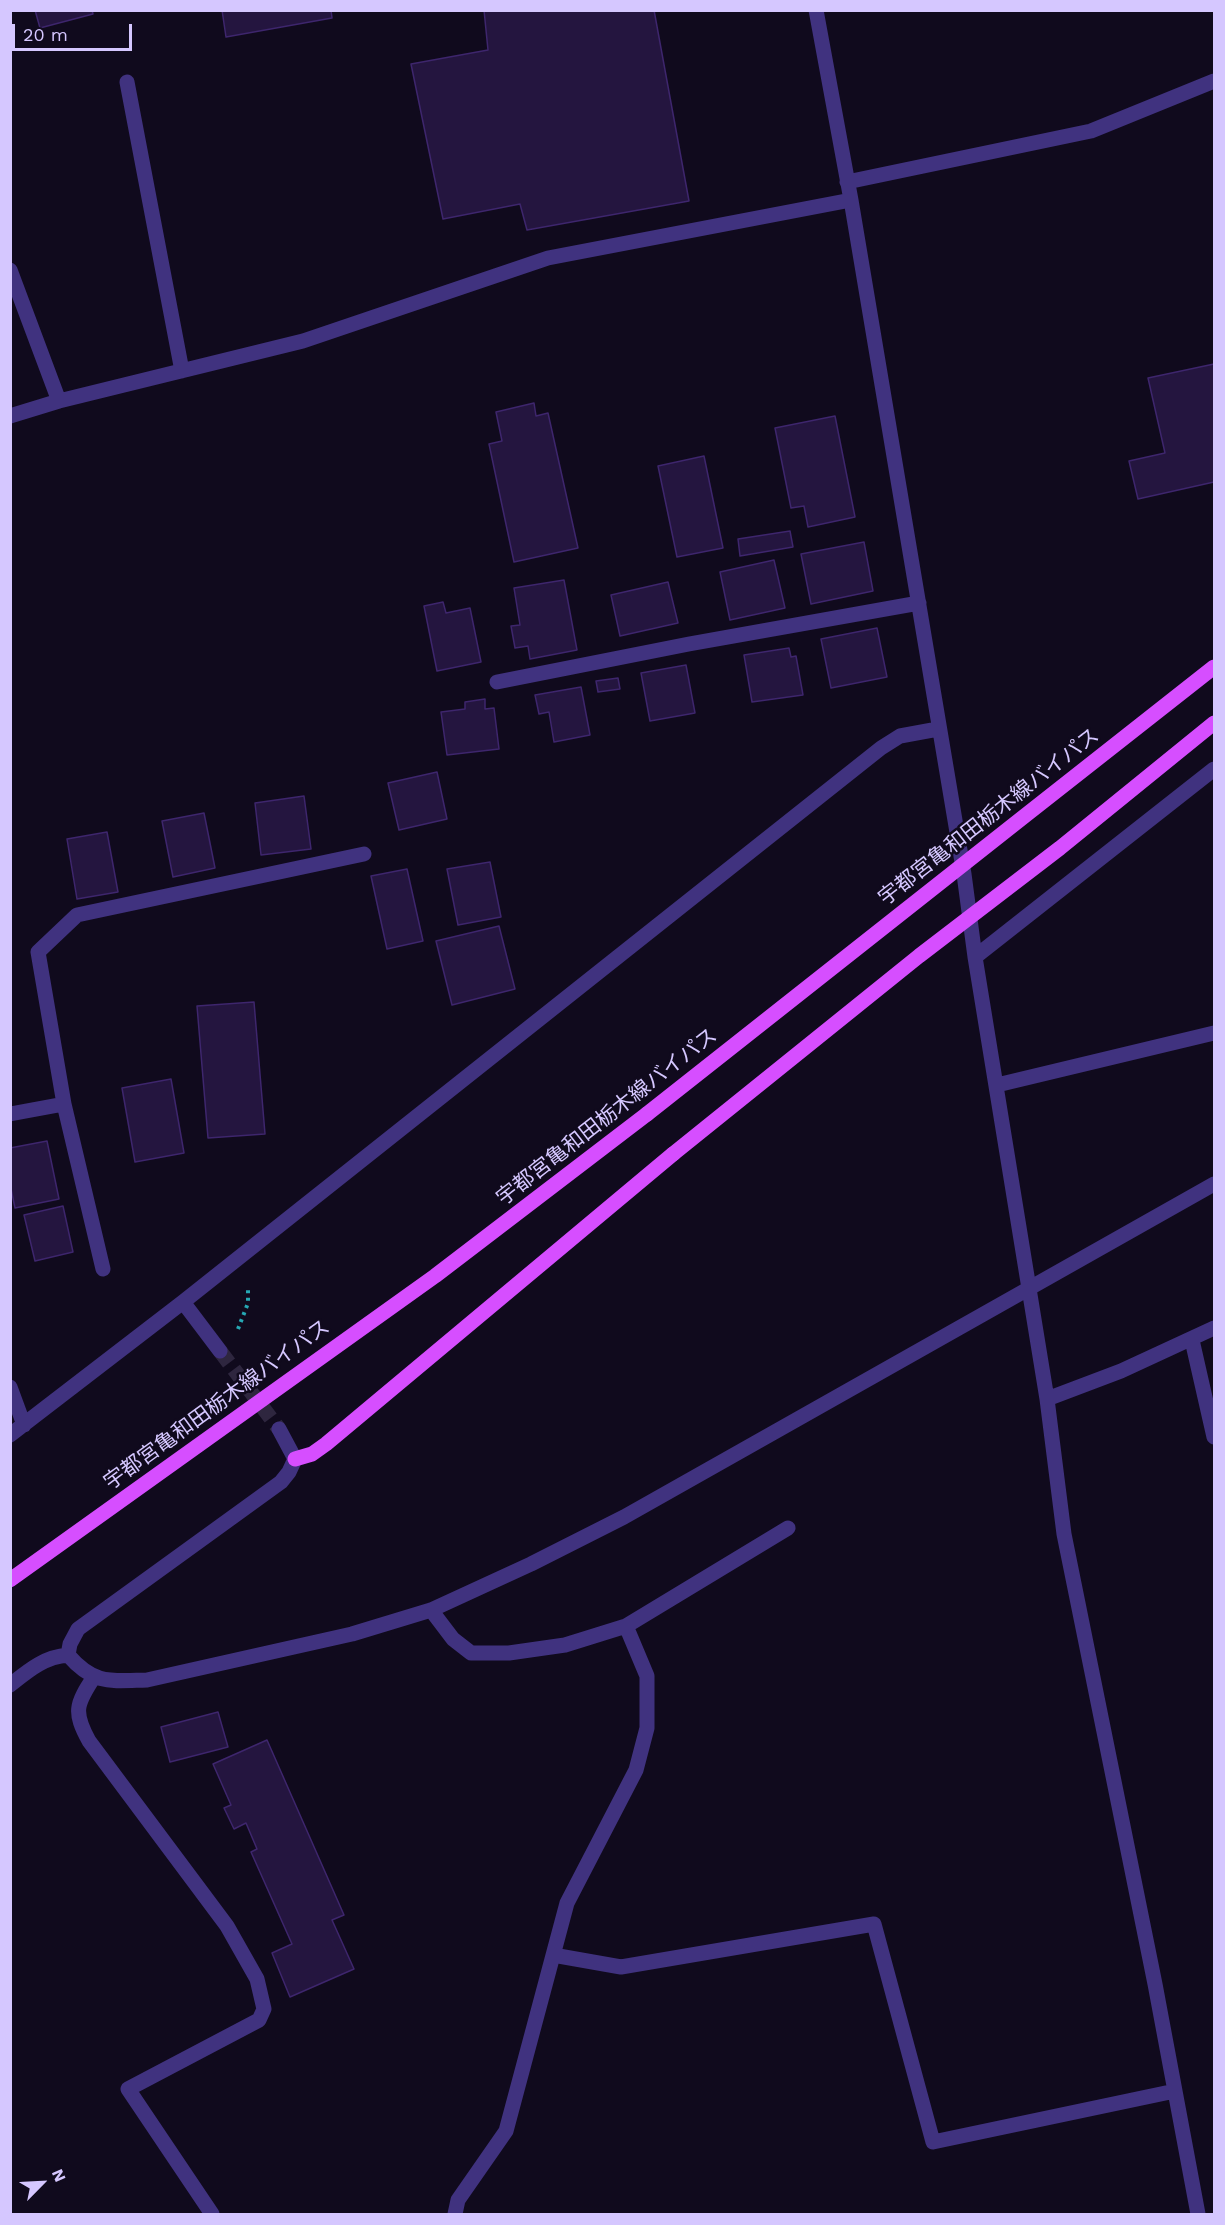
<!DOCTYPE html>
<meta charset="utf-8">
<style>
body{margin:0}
#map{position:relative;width:1225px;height:2225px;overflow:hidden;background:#100a1d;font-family:"Work Sans",sans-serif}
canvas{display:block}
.frame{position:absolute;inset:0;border:12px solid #d5c7ff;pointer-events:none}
.north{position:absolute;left:12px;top:2153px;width:60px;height:60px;-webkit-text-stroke:4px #100a1d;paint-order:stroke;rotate:66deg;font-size:16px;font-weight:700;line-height:24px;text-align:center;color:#d5c7ff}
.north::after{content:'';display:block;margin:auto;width:21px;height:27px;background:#d5c7ff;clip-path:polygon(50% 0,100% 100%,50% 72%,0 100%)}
.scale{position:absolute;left:12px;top:24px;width:120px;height:27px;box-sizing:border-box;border:3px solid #d5c7ff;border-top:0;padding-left:8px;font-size:18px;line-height:21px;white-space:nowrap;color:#d5c7ff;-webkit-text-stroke:4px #100a1d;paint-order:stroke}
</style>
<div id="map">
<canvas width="1225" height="2225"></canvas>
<div class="frame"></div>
<div class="north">N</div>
<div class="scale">20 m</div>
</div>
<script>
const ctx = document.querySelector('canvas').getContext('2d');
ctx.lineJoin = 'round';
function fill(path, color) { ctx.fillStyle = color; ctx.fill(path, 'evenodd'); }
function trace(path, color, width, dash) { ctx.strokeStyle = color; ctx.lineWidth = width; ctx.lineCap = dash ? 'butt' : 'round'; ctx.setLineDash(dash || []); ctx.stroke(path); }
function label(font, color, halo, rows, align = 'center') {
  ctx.font = font + ' "Work Sans","Noto Sans JP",sans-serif'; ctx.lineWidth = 5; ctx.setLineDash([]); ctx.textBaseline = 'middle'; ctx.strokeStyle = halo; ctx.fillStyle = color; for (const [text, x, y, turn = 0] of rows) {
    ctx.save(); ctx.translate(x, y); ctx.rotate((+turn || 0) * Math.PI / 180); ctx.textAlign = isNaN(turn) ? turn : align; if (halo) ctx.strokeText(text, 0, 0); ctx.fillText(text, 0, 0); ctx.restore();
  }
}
const building = new Path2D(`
 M35,10H92L93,14L40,28Z
 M222,10H331L332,18L226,37Z
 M484,10H654L689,201L527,230L520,204L443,219L411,64L488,50Z
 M1214,364V482L1138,499L1129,461L1165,453L1148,378Z
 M534,403L536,416L548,413L578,548L514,562L489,444L502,441L496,412Z
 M835,416L855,517L808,527L804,506L791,508L775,428Z
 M704,456L723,548L677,557L658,466Z
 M790,531L793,547L740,556L738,539Z
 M864,542L873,591L811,604L801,554Z
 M774,560L785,608L730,620L720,572Z
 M564,580L577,650L530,659L528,646L515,648L511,626L520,625L514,588Z
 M668,582L678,623L620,636L611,595Z
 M443,602L446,613L470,608L481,662L437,671L424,606Z
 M877,628L887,677L831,688L821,639Z
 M789,648L791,657L796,656L803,695L752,702L744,655Z
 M686,665L695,713L650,721L641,673Z
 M618,678L620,689L598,692L596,681Z
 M581,687L590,735L554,742L549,712L539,714L535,695Z
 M485,699V709L494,708L499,749L447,755L441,712L465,709V702Z
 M437,772L447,819L399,830L388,783Z
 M304,796L311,849L261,855L255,803Z
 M204,813L215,868L173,877L162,821Z
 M107,832L118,892L77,899L67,839Z
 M490,862L501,917L458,925L447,869Z
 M407,869L423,941L387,949L371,876Z
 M499,926L515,989L452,1005L436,941Z
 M254,1002L265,1134L208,1138L197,1006Z
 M171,1079L184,1153L135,1162L122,1088Z
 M47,1141L59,1199L15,1208L10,1184V1148Z
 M63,1206L73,1252L35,1261L24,1215Z
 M218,1712L228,1747L170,1762L161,1727Z
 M267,1740L344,1915L332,1920L354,1969L290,1997L272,1953L292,1944L251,1852L257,1849L246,1823L234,1829L224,1808L231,1805L213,1764Z`);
fill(building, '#24153f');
trace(building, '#3e266d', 1.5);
trace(new Path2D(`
 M220,1351L279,1429`), '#2e263f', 15, [15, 8]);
trace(new Path2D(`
 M238,1329L248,1303V1290`), '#26a8b4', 4, [3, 4.5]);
trace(new Path2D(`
 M816,10L851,200L964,874L975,957L1047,1399L1064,1534L1155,1984L1198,2214
 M127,82L182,371
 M847,182L1091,131L1214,81
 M10,270L59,401L10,416
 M59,401L303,341L548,258L851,200
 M497,682L689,644L919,603
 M975,957L1214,769
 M997,1085L1214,1033
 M10,1114L64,1104
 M103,1269L64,1104L38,952L77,915L364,854
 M183,1302L220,1351
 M1192,1340L1214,1437
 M10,1387L24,1425
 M1047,1399L1121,1371L1214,1328
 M279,1429L295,1459L289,1472L281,1482L78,1629L70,1644L68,1655C94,1685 110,1681 147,1680L352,1634L431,1610L531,1564L624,1517L1214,1184
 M10,1435L183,1302L881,748L900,736L938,729
 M431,1610L453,1639L471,1653H509L565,1645L626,1626L788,1528
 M94,1677C76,1704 73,1712 89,1741L227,1926L257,1979L264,2009L259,2020L128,2089L212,2214
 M10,1685C29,1670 44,1657 68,1655
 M553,1955L621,1967L874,1924L933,2142L1175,2091
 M455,2214L458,2200L506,2131L567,1903L636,1770L647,1728V1676L626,1626`), '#40327f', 15);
trace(new Path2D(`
 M295,1459L312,1454L326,1444L673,1154
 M10,1580L435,1276L647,1114`), '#d64eff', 15);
trace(new Path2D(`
 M647,1114C835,964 1025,816 1214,667
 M673,1154L919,956L1060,848L1214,723`), '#d64eff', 15);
label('21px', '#d5c7ff', '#100a1d', [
 ["宇都宮亀和田栃木線バイパス",989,817,-38],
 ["宇都宮亀和田栃木線バイパス",607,1117,-38],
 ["宇都宮亀和田栃木線バイパス",217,1405,-36]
]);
</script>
